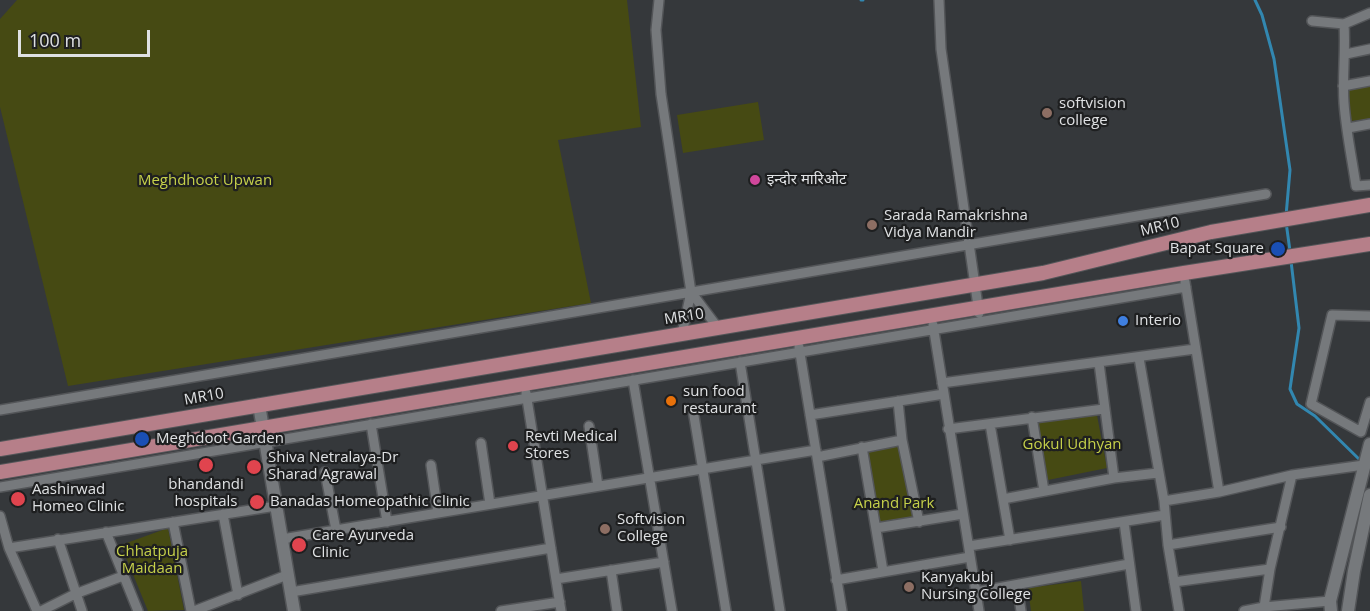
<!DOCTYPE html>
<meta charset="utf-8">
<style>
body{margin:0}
#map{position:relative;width:1370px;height:611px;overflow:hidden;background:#35383b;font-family:"Open Sans",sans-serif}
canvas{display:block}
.scale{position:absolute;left:18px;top:30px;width:132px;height:27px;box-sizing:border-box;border:3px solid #dfe1e3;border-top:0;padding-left:8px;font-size:18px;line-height:21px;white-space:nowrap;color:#dfe1e3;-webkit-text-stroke:4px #1e1f20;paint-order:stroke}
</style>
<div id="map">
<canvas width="1370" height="611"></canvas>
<div class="scale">100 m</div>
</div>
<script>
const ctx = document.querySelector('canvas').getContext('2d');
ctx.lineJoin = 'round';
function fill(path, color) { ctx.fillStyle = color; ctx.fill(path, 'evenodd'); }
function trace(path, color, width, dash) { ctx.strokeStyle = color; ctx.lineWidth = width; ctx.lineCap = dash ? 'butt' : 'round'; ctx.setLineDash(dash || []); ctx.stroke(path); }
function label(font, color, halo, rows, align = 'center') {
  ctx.font = font + ' "Open Sans","Noto Sans Devanagari",sans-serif'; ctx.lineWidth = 4.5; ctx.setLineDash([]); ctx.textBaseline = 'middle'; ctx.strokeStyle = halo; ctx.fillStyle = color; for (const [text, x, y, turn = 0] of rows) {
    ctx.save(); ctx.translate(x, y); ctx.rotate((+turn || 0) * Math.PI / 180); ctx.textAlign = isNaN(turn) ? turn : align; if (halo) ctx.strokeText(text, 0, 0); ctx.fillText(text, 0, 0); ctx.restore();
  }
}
fill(new Path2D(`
 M17,0H627L641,127L558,140L591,303L68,386L0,107V19Z
 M1370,82V119L1351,121L1348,85Z
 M758,102L764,140L683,153L677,115Z
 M1096,410L1107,468L1048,480L1037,419Z
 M903,445L918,522L879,527L866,450Z
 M168,528L184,610L148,611L121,545Z
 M1081,581L1084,611H1031L1028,588Z`), '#464a13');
trace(new Path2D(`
 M861,0H863
 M1255,0L1262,15L1274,59L1290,170L1286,216
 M1286,222L1290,251
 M1291,261L1299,328L1290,389L1297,404L1315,416L1362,462`), '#3287b0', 3);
const street = new Path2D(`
 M659,0L656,30L661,94L691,292L682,334
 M939,0L941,49L979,313
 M1312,21L1344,24L1370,13
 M1344,24C1346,50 1342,77 1344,103C1346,131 1352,159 1356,186L1370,185
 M1346,54L1370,49
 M1343,86L1370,81
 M1348,128L1370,124
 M1185,282L1219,492
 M691,292L718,328
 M1370,316L1332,315L1311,404L1361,432L1370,402
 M933,325L979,611
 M799,347L842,611
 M1139,358L1164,501L1168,545L1179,611
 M740,362L780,611
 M1099,363L1114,478
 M633,380L672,611
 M942,383L1195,349
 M526,393L561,611
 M898,401L902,440L919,522
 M0,410L1266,194
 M693,410L726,611
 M810,415L944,394
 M1032,417L1044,491
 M371,424L387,522
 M990,424L1010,540
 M589,426L598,486
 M948,429L1104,409
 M481,443L490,504
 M862,447L883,571
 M817,457L902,440
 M431,465L438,513
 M325,472L336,530
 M0,487L1186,287
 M1003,499L1114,478L1158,473
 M1164,501L1219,492L1292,475L1364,465
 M223,514L238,595
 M0,516L9,548L37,611
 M173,522L191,611
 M1124,522L1136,611
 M876,528L963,514
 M106,532L138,611
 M58,539L82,611
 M282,539L816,450
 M1168,545L1281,527
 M969,546L1165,515
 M9,548L276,506
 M611,570L617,611
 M556,579L664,562
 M836,580L970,557
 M1174,582L1270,569
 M1017,585L1021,611
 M291,592L551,548
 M976,592L1129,564
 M1264,607L1270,569L1292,475
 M41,611L75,594L123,576
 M194,611L287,575
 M501,611L560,602
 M1244,611L1264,607L1330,601`);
const secondary = new Path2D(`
 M259,405L294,611
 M1331,611L1330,601L1370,444
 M1348,611L1354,571L1370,495`);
const primary = new Path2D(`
 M0,449L1043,273L1211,232L1370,205
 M0,472L1184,273L1370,244`);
trace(street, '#535558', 12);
trace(secondary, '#535558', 15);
trace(primary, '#535558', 16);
trace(street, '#76797c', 9);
trace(secondary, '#76797c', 12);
trace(primary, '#b67f89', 14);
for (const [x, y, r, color] of [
 [1047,113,6,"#8d6e63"],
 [755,180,6,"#d1479c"],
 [872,225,6,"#8d6e63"],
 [1278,249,8,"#1a4fb4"],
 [1123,321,6,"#3f7fe0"],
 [671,401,6,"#e8710a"],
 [142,439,8,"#1a4fb4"],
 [513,446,6,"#e0444e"],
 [206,465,8,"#e0444e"],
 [254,467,8,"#e0444e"],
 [18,499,8,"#e0444e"],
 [257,502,8,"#e0444e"],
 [605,529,6,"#8d6e63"],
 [299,545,8,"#e0444e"],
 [909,587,6,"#8d6e63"]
]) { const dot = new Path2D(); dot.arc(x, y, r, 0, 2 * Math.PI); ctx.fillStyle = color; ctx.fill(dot); trace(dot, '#1e1f20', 2); }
label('15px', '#dfe1e3', '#1e1f20', [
 ["softvision",1059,104],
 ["college",1059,121],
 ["इन्दोर मारिओट",767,180],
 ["Sarada Ramakrishna",884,216],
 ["Vidya Mandir",884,233],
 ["Bapat Square",1264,249,"right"],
 ["Interio",1135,321],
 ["sun food",683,392],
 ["restaurant",683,409],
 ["Revti Medical",525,437],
 ["Stores",525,454],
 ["Meghdoot Garden",156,439],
 ["Shiva Netralaya-Dr",268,458],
 ["Sharad Agrawal",268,475],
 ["bhandandi",206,485,"center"],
 ["hospitals",206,502,"center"],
 ["Aashirwad",32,490],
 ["Homeo Clinic",32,507],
 ["Banadas Homeopathic Clinic",270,502],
 ["Softvision",617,520],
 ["College",617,537],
 ["Care Ayurveda",312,536],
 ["Clinic",312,553],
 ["Kanyakubj",921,578],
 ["Nursing College",921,595]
], 'left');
label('15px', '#c6d14a', '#1e1f20', [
 ["Meghdhoot Upwan",205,181],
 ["Gokul Udhyan",1072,445],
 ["Anand Park",894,504],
 ["Chhatpuja",152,552],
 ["Maidaan",152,569]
]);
label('15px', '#dfe1e3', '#1e1f20', [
 ["MR10",1160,227,-14],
 ["MR10",684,317,-9],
 ["MR10",204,397,-10]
]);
</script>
